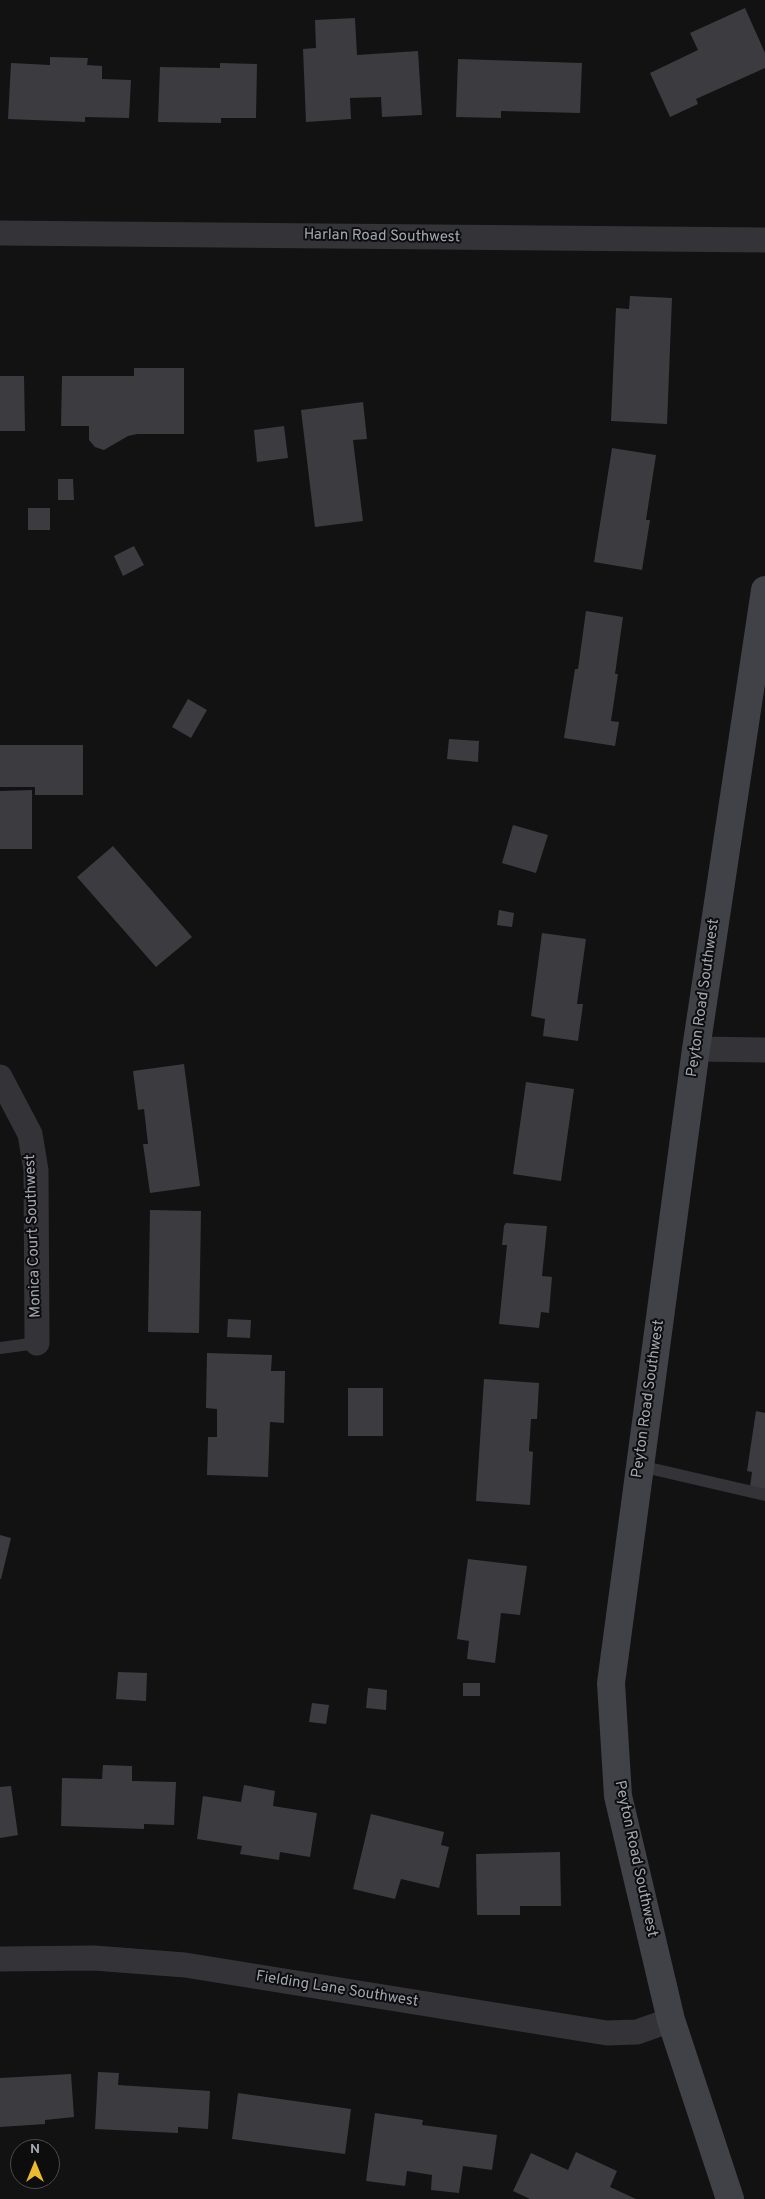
<!DOCTYPE html>
<style>
body{margin:0}
#map{position:relative;width:765px;height:2199px;overflow:hidden;background:#121213;font-family:Overpass,sans-serif}
canvas{display:block}
.north{position:absolute;left:10px;top:2139px;width:50px;height:50px;box-sizing:border-box;background:#0d0d0e;border:1px solid #494b50;border-radius:50%;rotate:0deg;font-size:14px;font-weight:700;line-height:20px;text-align:center;color:#a3a7b3}
.north::after{content:'';display:block;margin:auto;width:18px;height:22px;background:#ebba31;clip-path:polygon(50% 0,100% 100%,50% 72%,0 100%)}
</style>
<div id="map">
<canvas width="765" height="2199"></canvas>
<div class="north">N</div>
</div>
<script>
const ctx = document.querySelector('canvas').getContext('2d');
ctx.lineJoin = 'round';
function fill(path, color) { ctx.fillStyle = color; ctx.fill(path, 'evenodd'); }
function trace(path, color, width, dash) { ctx.strokeStyle = color; ctx.lineWidth = width; ctx.lineCap = dash ? 'butt' : 'round'; ctx.setLineDash(dash || []); ctx.stroke(path); }
function label(font, color, halo, rows, align = 'center') {
  ctx.font = font + ' Overpass,sans-serif'; ctx.lineWidth = 4; ctx.setLineDash([]); ctx.textBaseline = 'middle'; ctx.strokeStyle = halo; ctx.fillStyle = color; for (const [text, x, y, turn = 0] of rows) {
    ctx.save(); ctx.translate(x, y); ctx.rotate((+turn || 0) * Math.PI / 180); ctx.textAlign = isNaN(turn) ? turn : align; if (halo) ctx.strokeText(text, 0, 0); ctx.fillText(text, 0, 0); ctx.restore();
  }
}
fill(new Path2D(`
 M745,8L765,53V68L696,99L698,104L670,117L650,73L698,50L690,33Z
 M355,18L357,55L418,51L422,115L382,117L381,97L350,98L351,119L306,122L303,49L316,48L315,20Z
 M50,57L88,58L87,65L102,66V79L131,80L129,118L85,117V122L8,119L11,63L50,65Z
 M458,59L582,63L580,113L501,111V118L456,117Z
 M220,63L257,64L256,118H221V123L158,122L160,67L220,68Z
 M630,296L672,298L667,424L611,421L616,308L629,309Z
 M134,368H184V434H137L128,436L104,450L95,447L89,440V426H61L62,376H134Z
 M0,376H24L25,431H0Z
 M363,402L367,439L353,440L363,521L315,527L301,410Z
 M284,426L288,458L257,462L254,430Z
 M612,448L656,455L646,520H650L642,570L594,562Z
 M58,479H73L74,500H58Z
 M28,508H50V530H28Z
 M134,546L144,565L123,576L114,556Z
 M586,611L623,617L615,674H618L611,721L619,722L615,746L564,738L575,669H578Z
 M188,699L207,710L191,738L172,727Z
 M449,739L479,741L478,762L447,759Z
 M0,745H83V795H35V787H0Z
 M32,790V849H0V791Z
 M513,825L548,835L536,873L502,863Z
 M113,846L192,937L156,967L77,877Z
 M499,910L514,913L512,927L497,925Z
 M542,933L586,939L577,1004H583L578,1041L543,1036L545,1019L531,1016Z
 M184,1064L200,1186L150,1193L143,1144H148L144,1109L138,1110L133,1071Z
 M526,1082L574,1089L561,1181L513,1174Z
 M150,1210L201,1211L199,1333L148,1332Z
 M506,1223L547,1226L542,1276L552,1277L549,1313L541,1312L539,1328L499,1324L507,1245H502L504,1226Z
 M228,1319L251,1320L250,1338L227,1337Z
 M207,1353L272,1355L271,1371H285L284,1423L270,1422L268,1477L207,1475L208,1437H217V1409L206,1408Z
 M484,1379L539,1383L537,1419H531L529,1451L533,1452L530,1505L476,1501Z
 M348,1388H383V1436H348Z
 M756,1411L765,1413V1489L750,1487L752,1472L747,1471Z
 M0,1535L11,1538L1,1579H0Z
 M468,1559L527,1566L520,1615L501,1613L495,1663L467,1659L469,1641L457,1639Z
 M118,1672L147,1673L146,1701L116,1699Z
 M463,1683H480V1696H463Z
 M368,1688L387,1690L386,1710L366,1708Z
 M312,1703L329,1705L326,1724L309,1722Z
 M103,1765L132,1766V1781L176,1782L174,1825L144,1824V1829L61,1826L62,1778L102,1779Z
 M244,1785L275,1791L273,1806L317,1813L310,1857L280,1852L279,1860L240,1854L242,1846L197,1839L203,1796L241,1802Z
 M11,1786L18,1835L0,1838V1787Z
 M371,1814L444,1832L441,1845L449,1847L439,1888L401,1879L395,1899L353,1889Z
 M560,1852L561,1906H520V1915H477L476,1854Z
 M98,2072L119,2073L118,2085L210,2091L208,2129L178,2127V2133L95,2129Z
 M71,2074L74,2117L45,2120V2124L0,2127V2078Z
 M238,2093L351,2109L345,2154L232,2139Z
 M375,2113L423,2120L422,2125L497,2135L492,2170L463,2166L459,2193L431,2190L432,2175L407,2171L405,2186L366,2181Z
 M576,2152L617,2171L610,2187L636,2199H530L513,2191L531,2153L568,2170Z`), '#3c3c40');
trace(new Path2D(`
 M0,1348L37,1343
 M640,1466L765,1495`), '#333338', 12);
trace(new Path2D(`
 M0,233L765,240
 M696,1049L765,1050
 M0,1077L30,1134L36,1170L37,1343
 M0,1959L94,1958L185,1965L607,2033L637,2032L671,2020`), '#333338', 25);
trace(new Path2D(`
 M730,2199L671,2020L618,1796L611,1683L696,1049L765,590`), '#414248', 28);
label('15px', '#a3a7b3', '#0d0d0e', [
 ["Harlan Road Southwest",382,237,1],
 ["Peyton Road Southwest",704,998,-82],
 ["Monica Court Southwest",34,1236,-92],
 ["Peyton Road Southwest",649,1399,-82],
 ["Peyton Road Southwest",635,1859,78],
 ["Fielding Lane Southwest",337,1990,9]
]);
</script>
